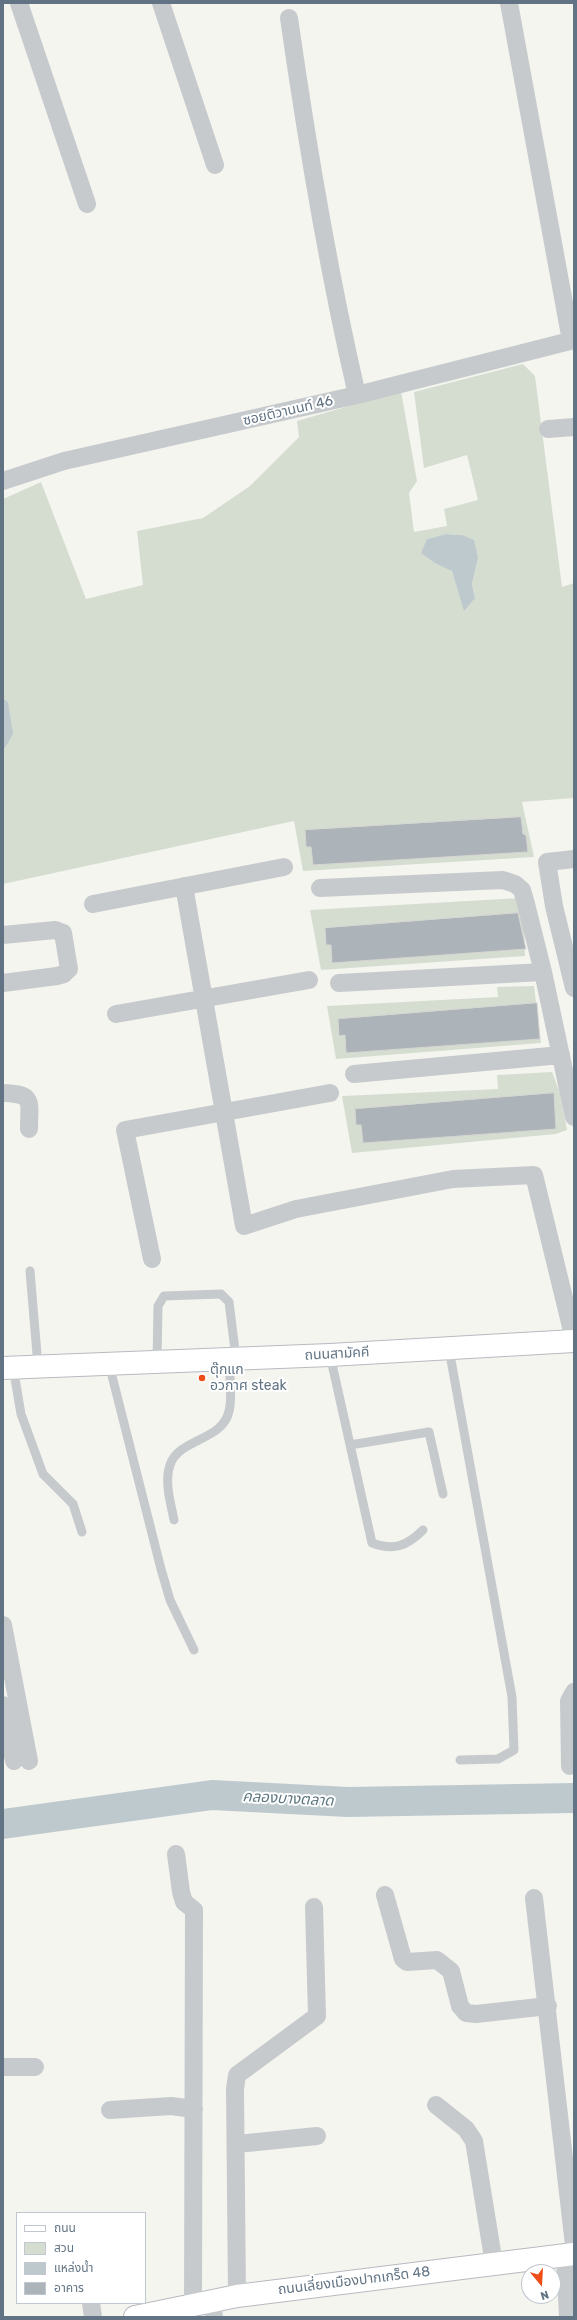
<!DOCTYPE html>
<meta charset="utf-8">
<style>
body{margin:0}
#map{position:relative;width:577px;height:2320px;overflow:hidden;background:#f5f5f0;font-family:Rubik,"Noto Sans Thai",sans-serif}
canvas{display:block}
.frame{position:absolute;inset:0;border:4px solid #627484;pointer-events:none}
.legend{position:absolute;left:16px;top:2212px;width:130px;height:92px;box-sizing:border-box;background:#fff;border:1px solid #c0c7ce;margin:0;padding:5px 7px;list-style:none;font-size:12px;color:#627484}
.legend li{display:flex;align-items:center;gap:8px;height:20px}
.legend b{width:20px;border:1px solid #c0c7ce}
.north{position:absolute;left:521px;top:2264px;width:40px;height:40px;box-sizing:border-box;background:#fff;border:1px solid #c0c7ce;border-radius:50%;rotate:162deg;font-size:11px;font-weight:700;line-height:16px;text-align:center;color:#627484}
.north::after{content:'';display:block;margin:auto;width:14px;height:18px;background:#ef4c16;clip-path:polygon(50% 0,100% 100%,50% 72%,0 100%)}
</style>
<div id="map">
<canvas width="577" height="2320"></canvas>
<div class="frame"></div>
<ul class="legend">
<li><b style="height:5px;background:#fff"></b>ถนน</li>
<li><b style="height:11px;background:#d5ddd1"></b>สวน</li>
<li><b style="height:11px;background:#bec9ce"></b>แหล่งน้ำ</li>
<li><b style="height:11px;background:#acb4b9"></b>อาคาร</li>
</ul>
<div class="north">N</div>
</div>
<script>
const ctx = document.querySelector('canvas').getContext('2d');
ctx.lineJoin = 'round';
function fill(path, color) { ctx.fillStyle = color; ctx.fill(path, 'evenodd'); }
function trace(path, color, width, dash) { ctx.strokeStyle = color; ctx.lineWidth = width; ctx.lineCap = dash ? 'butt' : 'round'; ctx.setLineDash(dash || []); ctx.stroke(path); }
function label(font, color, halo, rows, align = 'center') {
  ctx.font = font + ' Rubik,"Noto Sans Thai",sans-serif'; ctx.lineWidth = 4; ctx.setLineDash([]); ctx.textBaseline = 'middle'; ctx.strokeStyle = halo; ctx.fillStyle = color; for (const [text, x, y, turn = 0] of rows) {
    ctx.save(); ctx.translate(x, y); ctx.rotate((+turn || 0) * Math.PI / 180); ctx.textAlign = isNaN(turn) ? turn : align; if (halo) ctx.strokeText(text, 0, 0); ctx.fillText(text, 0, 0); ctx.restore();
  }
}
fill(new Path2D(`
 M523,364L535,376L562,587L574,583V798L522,802L534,857L303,871L294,821L3,884V751L5,748L8,702L3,698V499L41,482L86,599L143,585L137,531L203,518L250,486L299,437L297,421L401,391L417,481L409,493L414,532L447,526L444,509L478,500L467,455L424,468L414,392ZM446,534L462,535L478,558L472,584L475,598L459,593L452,571L427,539Z
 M520,898L524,913L525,956L321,970L310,910Z
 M534,986L541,1043L336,1059L327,1006L498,997L497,987Z
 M552,1072L560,1093L567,1130L556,1134L352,1153L342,1096L498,1089L497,1075Z`), '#d5ddd1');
fill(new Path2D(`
 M446,534L462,535L474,540L478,558L472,584L475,598L464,611L452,571L435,563L421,553L427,539Z
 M3,698L8,702L13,734L3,751Z`), '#bec9ce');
trace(new Path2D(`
 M3,1824L212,1795L348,1802L574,1798`), '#bec9ce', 30);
const building = new Path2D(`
 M521,817L523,834L526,835L528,852L313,865L311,847H306L305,830Z
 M518,913L526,949L332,963L331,945H326L325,928Z
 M537,1003L540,1039L346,1053L345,1035L339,1036L338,1019Z
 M554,1093L556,1129L363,1143L361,1125H356L355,1109Z`);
fill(building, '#acb4b9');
trace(building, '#d6d6d3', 1);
const secondary = new Path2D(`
 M3,1368L330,1355L574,1341
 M135,2317L237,2296L574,2254`);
trace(secondary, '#b6bbc0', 24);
trace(new Path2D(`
 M30,1271L38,1366
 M449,1349L512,1697L514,1750L498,1759L460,1760
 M330,1355L372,1543C394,1551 407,1546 423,1530
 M157,1362L158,1306L164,1296L221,1294L229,1302L236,1358
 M109,1364L161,1569L170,1600L194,1650
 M13,1367L21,1414L43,1474L73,1504L82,1532
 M350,1445L429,1432L443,1494
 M174,1520C171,1504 164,1482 170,1465C179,1438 223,1441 229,1411C233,1397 229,1373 229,1358`), '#c7cacd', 9);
trace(new Path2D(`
 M19,3L87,204
 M161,3L215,165
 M509,3L571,341
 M289,18C307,144 328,270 357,395
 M548,429L574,427
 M3,481L64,461L357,395L574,340
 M574,859L547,862L554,906L574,988
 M184,886L244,1226L296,1209L453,1179L534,1175L574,1339
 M320,888L503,880L515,884L522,890L526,904L543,972L574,1117
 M93,904L284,867
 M3,935L55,930L63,933L69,969L64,974L57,976L3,983
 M339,983L543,972
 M116,1014L309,980
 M354,1074L561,1055
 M3,1093C35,1094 29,1101 29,1129
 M152,1259L125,1130L330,1093
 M3,1625L29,1761
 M3,1705L14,1761
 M570,1766L569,1701L574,1692
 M176,1854L181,1892L184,1902L194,1910L193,2304
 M385,1895L403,1959L407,1962L437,1960L451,1971L460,2006L466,2013L476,2014L548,2006
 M534,1898L574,2245
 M3,2067H35
 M436,2105L466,2129L474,2141L494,2264
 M110,2110L171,2106L194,2109
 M237,2144L317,2136
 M565,2255L568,2317
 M237,2296L235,2089L237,2075L317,2016L314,1907
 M212,2300L214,2317
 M91,2303L93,2317`), '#c7cacd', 18);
trace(secondary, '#fff', 22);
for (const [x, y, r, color] of [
 [202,1378,4,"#ef4c16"]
]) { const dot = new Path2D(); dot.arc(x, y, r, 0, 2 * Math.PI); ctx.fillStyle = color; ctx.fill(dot); trace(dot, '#fff', 1.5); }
label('14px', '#627484', '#fff', [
 ["ซอยติวานนท์ 46",288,411,-13],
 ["ถนนสามัคคี",337,1354,-3],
 ["ถนนเลี่ยงเมืองปากเกร็ด 48",354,2281,-7]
]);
label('14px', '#627484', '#fff', [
 ["ตุ๊กแก",210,1370],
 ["อวกาศ steak",210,1386]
], 'left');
label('italic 15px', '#5d7781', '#fff', [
 ["คลองบางตลาด",288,1799,3]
]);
</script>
